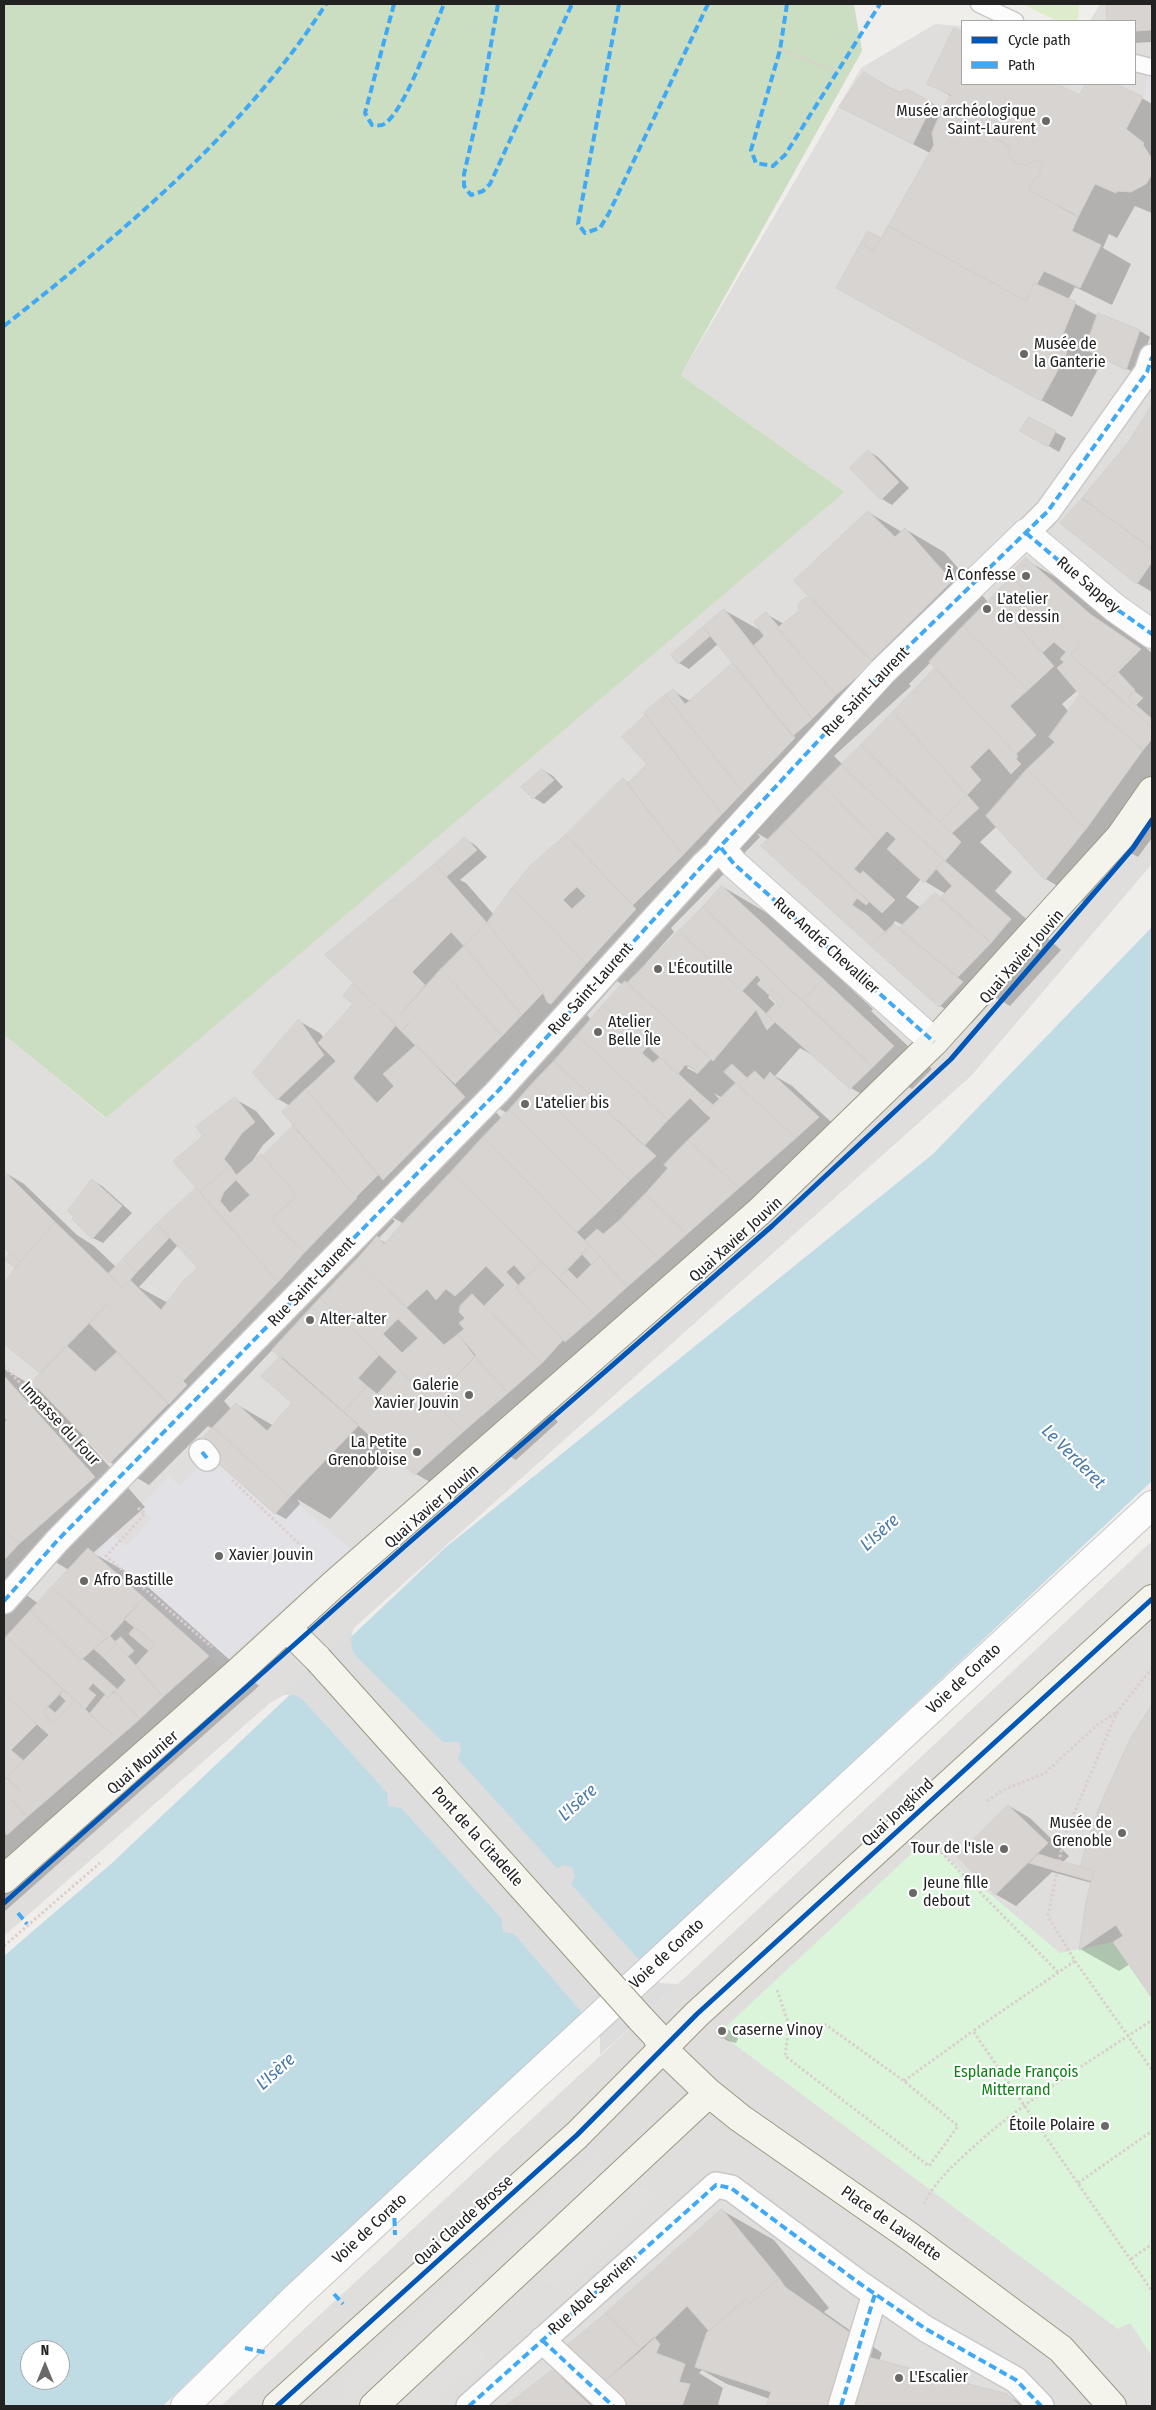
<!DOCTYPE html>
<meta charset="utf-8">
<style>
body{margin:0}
#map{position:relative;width:1156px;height:2410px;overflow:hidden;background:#f0eeeb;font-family:"Fira Sans Condensed",sans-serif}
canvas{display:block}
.frame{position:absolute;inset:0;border:5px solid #222;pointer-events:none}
.legend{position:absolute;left:961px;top:20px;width:175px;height:65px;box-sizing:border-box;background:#fff;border:1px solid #a7a7a7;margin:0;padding:6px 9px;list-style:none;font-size:15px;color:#222}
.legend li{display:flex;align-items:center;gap:10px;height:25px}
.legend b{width:25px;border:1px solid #a7a7a7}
.north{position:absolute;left:20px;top:2340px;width:50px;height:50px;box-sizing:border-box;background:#fff;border:1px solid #a7a7a7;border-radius:50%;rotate:0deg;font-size:14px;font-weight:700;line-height:20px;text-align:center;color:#222}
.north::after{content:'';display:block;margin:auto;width:18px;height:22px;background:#6a6968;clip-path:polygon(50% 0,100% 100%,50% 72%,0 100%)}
</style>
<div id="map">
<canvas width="1156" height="2410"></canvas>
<div class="frame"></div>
<ul class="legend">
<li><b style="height:6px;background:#0057b8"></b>Cycle path</li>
<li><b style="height:6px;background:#3fa9f5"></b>Path</li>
</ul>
<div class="north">N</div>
</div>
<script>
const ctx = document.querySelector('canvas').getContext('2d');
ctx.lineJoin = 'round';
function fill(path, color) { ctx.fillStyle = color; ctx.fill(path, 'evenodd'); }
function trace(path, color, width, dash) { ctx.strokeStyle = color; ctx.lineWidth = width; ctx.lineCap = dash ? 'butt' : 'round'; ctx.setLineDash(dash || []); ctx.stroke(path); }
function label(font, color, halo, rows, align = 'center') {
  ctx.font = font + ' "Fira Sans Condensed",sans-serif'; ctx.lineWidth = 4.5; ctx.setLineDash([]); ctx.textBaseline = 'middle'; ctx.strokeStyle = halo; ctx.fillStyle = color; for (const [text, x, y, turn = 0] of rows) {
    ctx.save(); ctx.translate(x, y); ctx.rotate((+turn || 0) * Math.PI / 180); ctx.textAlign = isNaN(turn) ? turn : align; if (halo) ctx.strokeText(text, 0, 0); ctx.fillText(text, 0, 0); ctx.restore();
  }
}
fill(new Path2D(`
 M1100,4H1152V864L971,1076L270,1703L4,1936V1035L105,1118L845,492L681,375L861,68L935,24L962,26V84H1135V21H1090Z
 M1152,1541V2406H221L678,1984Z`), '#dfdedc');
fill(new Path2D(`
 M1023,4H1079L1078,19C1063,29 1037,10 1023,4Z`), '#ddeccb');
fill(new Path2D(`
 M4,4H854L862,51L681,375L845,492L106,1118L4,1035Z`), '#cbdec1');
fill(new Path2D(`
 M926,1840L1060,1953L1113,1942L1152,1998V2356L1130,2323L1118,2329L719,2033Z`), '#daf5da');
fill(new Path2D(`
 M596,2149L606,2177L663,2193L561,2287L531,2277L463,2340L481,2344L486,2357L432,2406H348L342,2383Z`), '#e0dfde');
fill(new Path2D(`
 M1152,59V104L1143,97Z
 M209,1456L274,1514L290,1497L350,1549L219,1666L95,1555L113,1534L126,1546L152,1518L140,1507L169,1476L180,1486Z`), '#e2e1e5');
fill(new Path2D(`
 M1152,927V1481L568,2029L232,2339L163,2406H4V1956L112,1863L445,1548L933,1154ZM30,2350H60V2380H30Z`), '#bfdbe3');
fill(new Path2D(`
 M354,1627L351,1638L352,1649L356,1656L443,1742H459L461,1750L458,1759L557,1868L565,1865L573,1868L575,1877L571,1884L660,1983L678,1984L600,2055V2035L596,2029L514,1934L503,1932L501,1918L401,1808L388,1806L387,1793L303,1700L295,1695H284L270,1703Z`), '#dedddd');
fill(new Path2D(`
 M1109,4H1152V42L1135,43V21H1108Z
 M954,29L962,34V84H1055L1079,97L1087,84H1117L1152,104V213L1135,206L1117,238L1109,234L1103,248L1131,264L1112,305L1075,287L1068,300L1098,316L1140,331L1150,337L1137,374L1094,352L1089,363L1098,368L1096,373L1072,417L868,305V233L881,240L930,153L841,107L864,73L900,93L933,104L944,110L952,97L929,83Z
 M1152,407V592L1137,583L1062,523L1128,445Z
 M1029,418L1066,438L1059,452L1022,431Z
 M868,451L878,457L909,488L892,505L882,499L852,468Z
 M868,512L902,532L905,529L944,552L988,602L1026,560L1077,589L1152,653V838L1138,857L1125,850L1084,902L1046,879L997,826L980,842L1012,872L995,891L1061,950L1010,1006L984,991L993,1000L971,1024L940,1006L763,846L769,840L757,833L760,837L671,928L674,932L646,963L647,964L723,887L774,917L873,1009L871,1011L932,1069L912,1089L890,1076L872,1100L851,1088L816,1057L800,1048L775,1076L792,1086L840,1130L819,1148L834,1161L550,1413L558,1422L516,1460L478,1438L484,1445L437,1486L416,1474L392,1453L330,1519L297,1499L300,1504L286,1519L275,1513L213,1429L208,1426L149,1485L110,1462L84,1435L83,1437L145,1507L93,1553L139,1579L259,1686L4,1912V1369L40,1390L42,1373L4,1343V1286L17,1266H15L16,1257L4,1246V1172L24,1184L77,1235L94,1246L116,1267L157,1224L198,1188L205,1136L235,1099L256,1111L275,1134L263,1145L251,1163L261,1155L264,1157L293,1127L299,1131L290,1106L278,1099L299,1021L320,1033L324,1038L355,1004L353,986L361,990L436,865L465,839L475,845L487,857L460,880L466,883L494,915L532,866L567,836L623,780L629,783L649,764L673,691L690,701L734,663L718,644L689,669L679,663L673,656L724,610L763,632L766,614L784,624L818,605ZM931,662L937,668L843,765L834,756L911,686L909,684ZM1078,690L1082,695L1069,712L1062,704ZM921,879L946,894L942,898L935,895L921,908L906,897ZM895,921L903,925L900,928L893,924ZM617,981L623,985L591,1020L587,1015ZM770,995L778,1002L776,1005L768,997ZM688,1066L695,1070L696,1073L687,1068ZM714,1093L722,1098L720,1100ZM486,1101L507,1113L502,1119ZM390,1216L404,1224L386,1243L378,1239L395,1221ZM178,1245L200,1268L168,1303L139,1287ZM273,1349L282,1357L294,1403L274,1426L236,1404L231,1409L224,1401ZM52,1560L69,1570L39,1604L21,1591Z
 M543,770L553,776L563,787L544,804L534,798Z
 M92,1180L102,1186L132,1213L103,1243L93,1238Z
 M1152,1707V1996L1130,1964L1119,1971L1080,1949L1092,1883L1052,1872L1016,1906L995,1894L1009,1806L1030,1818L1069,1856L1062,1863L1089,1870L1082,1866L1131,1740Z
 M718,2028H725L736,2034L738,2039L736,2043L728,2041L718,2035Z
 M723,2211L774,2240L829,2308L824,2312L882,2353L879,2361L1006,2395L1026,2406H768L770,2399L727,2384L702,2370L699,2373L723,2388L718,2404L721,2406H630L569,2346Z
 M551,2372L594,2395L605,2406H508Z`), '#0003');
const building = new Path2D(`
 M1107,4H1152V30L1135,31V21H1107Z
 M954,28L962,32V84H1057L1079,95L1086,84H1116L1143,97L1126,129L1144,143L1143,145L1152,159V174L1146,184L1131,192L1117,191L1116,193L1095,184L1078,217L1029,190L1030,185L1041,173L1039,171L1043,164L1035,160L1028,165L1017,164L1009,157V146L947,112L943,108L951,95L927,84Z
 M864,72L885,85L900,92L907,89L933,103L913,144L839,107Z
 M943,108L958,119L1009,146V157L1017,164L1028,165L1035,160L1043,164L1039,171L1041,173L1030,185L1029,190L1075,214L1078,217L1072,231L1101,245L1080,288L1044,271L1037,284L1034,283L1026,301L888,226L934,145L932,133Z
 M888,226L1026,301L1034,283L1076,302L1059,344L1067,349L1066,355L1041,401L836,288L861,243L874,251Z
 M868,231L881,238L874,251L861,243Z
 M1098,313L1140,330L1126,370L1085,349Z
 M1152,405V544L1150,548L1082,498L1127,444Z
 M1029,417L1056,431L1048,447L1020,431Z
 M868,450L899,482L881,500L850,468Z
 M1082,499L1139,539L1152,550V562L1137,584L1060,523Z
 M868,511L895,537L905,528L952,581L871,661L794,581Z
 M1026,558L1090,614L1141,649L1105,685L1070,655L1081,645L1009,574Z
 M1012,576L1081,645L1070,655L1152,727V739L1143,750L1080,695L1057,668L1064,662L1060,659L1066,652L1054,642L1042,653L992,597Z
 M806,597L814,601L873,663L836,695L777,628L798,612V605Z
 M992,597L1054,666L1028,690L963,626Z
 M724,609L812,719L794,735V738L703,627Z
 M766,612L779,627L777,628L836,695L812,719L754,645L764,636L754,622Z
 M963,626L1028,690L1010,706L1036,735L1016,754L929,662Z
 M703,627L710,636L678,664L671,655Z
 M733,663L795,738L743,792L665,695L673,689L685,704Z
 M935,668L1018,756L1016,759L1021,764L1011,774L989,748L970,767L981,780L967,795L893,712Z
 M1118,672L1135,690L1128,698L1152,719V727L1105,685Z
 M1134,691L1143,698L1136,705L1128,698Z
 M665,695L743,792L722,814L644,713Z
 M1080,695L1143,750L1086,829L1027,769L1055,742L1049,737Z
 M893,712L967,795L940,822L861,745Z
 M646,715L722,814L683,855L627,784L647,764L622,737Z
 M861,745L961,842L945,861L841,765Z
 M841,765L944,860L924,883L887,849L896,839L887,831L878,841L822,784Z
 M542,769L554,780L533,799L521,787Z
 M1027,769L1086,829L1045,880L986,816Z
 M623,778L683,855L633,905L566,835Z
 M822,784L878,841L854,869L860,874L863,871L895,900L882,913L783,824Z
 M967,795L979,808L952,833L940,822Z
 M783,824L869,902L866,905L857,898L852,905L867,915L885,932L871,946L761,846Z
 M566,835L636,909L586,964L512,888L531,865ZM577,887L586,896L572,909L563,900Z
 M465,837L477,850L446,877L435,864Z
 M944,860L1011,919L991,943L940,898L952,886L936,869Z
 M435,864L487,923L464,946L451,932L412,972L425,985L401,1014L410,1023L401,1031L325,955Z
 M722,886L823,979L802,1001L703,907Z
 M512,888L586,964L551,1004L547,1002L543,993L487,923Z
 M935,893L991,943L958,977L899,928Z
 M703,907L873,1067L850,1089L766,1014L773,1006L777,1010L785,1002L773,990L768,994L757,984L761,980L757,975L742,991L679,931Z
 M487,923L543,993L522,1015L464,946Z
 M894,924L963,982L939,1007L871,946Z
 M679,931L775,1022L767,1030L756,1010L713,1061L627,983Z
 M464,946L522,1015L502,1036L441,969Z
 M441,969L502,1036L455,1084L401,1031L410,1023L401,1014Z
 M823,979L894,1046L873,1067L802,1001Z
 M625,981L711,1059L697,1074L692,1067L685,1065L678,1074L603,1005Z
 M353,984L396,1025L353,1078L377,1103L394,1086L383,1074L416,1045L465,1097L383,1180L306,1089L336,1061L318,1043L353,1004L343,996Z
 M773,990L785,1002L777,1010L773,1006L777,1002L768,994Z
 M603,1005L648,1046L642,1053L653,1063L660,1057L697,1091L668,1120L577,1035Z
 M299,1019L324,1055L277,1100L253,1073Z
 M577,1035L668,1120L644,1146L554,1061Z
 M554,1061L656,1156L630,1180L532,1084Z
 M732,1064L747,1078L739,1086L724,1072Z
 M755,1071L764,1080L770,1072L819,1117L796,1138L739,1086Z
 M736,1083L796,1138L739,1188L688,1140L711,1118L705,1113Z
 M532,1084L630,1180L605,1205L509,1110Z
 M306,1089L378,1175L356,1197L282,1112Z
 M697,1091L706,1099L698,1106L690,1098Z
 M235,1097L255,1122L242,1133L224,1159L230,1166L200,1192L173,1161L203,1136L196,1127Z
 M706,1099L713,1105L705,1113L698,1106Z
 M509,1110L605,1205L577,1232L483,1137Z
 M293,1126L357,1198L304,1253L271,1219L297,1196L263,1156Z
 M483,1137L590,1246L558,1279L451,1172Z
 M688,1140L739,1188L687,1234L645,1194L668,1168L664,1165Z
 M261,1154L297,1196L271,1219L304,1253L278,1282L200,1192L230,1166L236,1175ZM236,1180L250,1195L230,1213L220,1201L224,1192Z
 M4,1171L55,1222L20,1262L4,1248Z
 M451,1172L542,1262L526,1278L514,1265L506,1272L518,1285L516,1288L563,1340L542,1363L484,1306L505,1285L486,1266L465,1287L402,1224Z
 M92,1179L122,1206L92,1239L72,1219L74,1217L68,1211Z
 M196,1188L278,1282L183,1381L107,1305L40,1373L4,1344V1284L15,1268L55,1222L123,1288L130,1280L161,1310L185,1279L198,1268L157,1224Z
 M645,1194L687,1234L659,1259L620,1220Z
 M620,1220L659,1259L627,1287L585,1240L597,1229L603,1234Z
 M157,1224L170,1237L137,1272L123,1259Z
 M402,1224L465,1287L455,1296L446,1289L436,1300L427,1289L406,1308L357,1259L377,1236L384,1244Z
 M590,1246L600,1256L591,1264L582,1254Z
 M10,1253L20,1262L15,1268L5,1260Z
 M600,1256L627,1287L596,1315L558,1279L567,1269L577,1279Z
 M123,1259L137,1272L123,1288L108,1274Z
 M357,1259L444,1345L458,1334L476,1355L432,1401L399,1370L397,1372L320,1298ZM398,1319L418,1338L402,1353L383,1334Z
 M542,1262L596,1315L565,1342L516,1288Z
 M472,1294L542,1363L508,1393L475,1357L458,1334L464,1329L459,1323L465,1318L459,1312L460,1306Z
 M320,1298L379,1355L358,1378L367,1386L343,1412L272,1350Z
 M107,1305L187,1385L169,1404L89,1323Z
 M67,1346L95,1372L117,1352L168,1404L110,1463L32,1382Z
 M281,1356L359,1425L290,1497L213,1427L236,1403L267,1431L292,1403L261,1376Z
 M475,1357L508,1393L464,1431L432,1401Z
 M399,1370L464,1431L415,1475L343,1412L367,1386L377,1394Z
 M4,1376L95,1477L20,1543L4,1532V1423L7,1420L4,1417Z
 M213,1427L290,1497L275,1514L197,1444Z
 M4,1532L20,1543L4,1560Z
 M88,1548L144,1598L108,1638L52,1587Z
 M52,1587L107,1637L81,1660L30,1611Z
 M144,1598L209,1656L163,1697L136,1665L155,1644L124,1619Z
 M30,1611L81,1660L83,1659L117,1689L115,1692L108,1697L93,1683L88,1689L96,1695L85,1709L6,1637Z
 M135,1627L155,1644L149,1651L129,1634Z
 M110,1636L117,1644L103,1657L94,1649Z
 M6,1637L63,1690L43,1712L53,1723L75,1700L117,1739L27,1817L12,1800L21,1791L6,1778L49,1735L4,1694V1640Z
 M121,1637L134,1651L128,1656L115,1642Z
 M117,1644L163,1697L140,1719L115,1692L126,1680L103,1657Z
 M63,1690L75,1700L53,1723L43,1712L48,1707L55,1713L66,1701L60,1695Z
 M114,1691L140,1719L117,1739L89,1714L105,1695L108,1697Z
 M4,1694L37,1724L11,1750L24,1761L6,1778L4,1776Z
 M1152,1705V1998L1113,1942L1123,1936L1116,1925L1079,1950L1086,1902L1094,1871L1080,1866L1083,1856L1098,1810L1130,1739Z
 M7,1778L21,1791L12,1800L27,1817L7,1835L4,1831V1781Z
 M1008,1805L1048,1843L995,1895L957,1856Z
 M1038,1854L1094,1871L1091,1881L1029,1863Z
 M716 2032a6 6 0 1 1 12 0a6 6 0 1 1-12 0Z
 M722,2209L779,2278L749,2304L745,2300L709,2331L687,2306L642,2350L606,2313Z
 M779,2278L785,2287L852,2334L828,2406H766L771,2392L695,2367L707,2332L745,2300L749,2304Z
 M606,2313L642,2350L604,2382L567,2346Z
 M654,2337L660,2344L656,2353L685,2364L679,2382L690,2384L682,2406H628L604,2382Z
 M868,2357L1007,2394L1020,2406H856Z
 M551,2371H554L591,2406H519L514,2400Z
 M514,2400L519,2406H505Z`);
fill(building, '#d7d4d2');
trace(building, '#d3d0cc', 1);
const service = new Path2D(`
 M979,4L1015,21
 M1135,63L1151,67`);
const pedestrian = new Path2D(`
 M1026,533L1048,511L1147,372L1152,357
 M202,1452L207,1458
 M4,1601L57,1541L497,1092L704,864L721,848
 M542,2340L613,2406
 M469,2406L716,2185L731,2188L859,2283L926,2329L1016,2380L1041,2406
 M841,2406L875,2294`);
const minor = new Path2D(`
 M934,1042L734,864L721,848L882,672L1026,533L1115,608L1152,634`);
const tertiary = new Path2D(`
 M185,2406L297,2296L1152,1505`);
const secondary = new Path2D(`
 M287,1628L318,1659
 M4,1879L237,1673L333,1585L760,1211L934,1042L1120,837L1152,791
 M640,2018L656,2035L663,2049L709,2093L740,2118L909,2236L1061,2349L1112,2406
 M277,2406L577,2135L697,2014L1152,1599
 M374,2406L709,2093`);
trace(service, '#c9c8c7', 19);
trace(pedestrian, '#c9c8c7', 28);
trace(minor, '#c9c8c7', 30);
trace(tertiary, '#c9c8c7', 30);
trace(secondary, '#999a82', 30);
trace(new Path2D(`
 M780,50L839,72
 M4,1366L91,1458
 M232,1480L313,1557
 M138,1508L145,1514L106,1556L212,1647
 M1152,1668L1117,1712L1064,1837L1048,1916L1075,1961L1152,2070
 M987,1801L1003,1790L1045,1773L1097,1725L1117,1712
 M934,1845L1058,1972
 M4,1946L100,1863
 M1075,1961L973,2031L1152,2291
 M777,1990L789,2025L785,2056L929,2166L958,2126L904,2081L826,2025H789
 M904,2081L973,2031
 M1078,2183L1152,2131
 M924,2204C935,2182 950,2168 968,2152C1023,2100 1090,2062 1152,2020
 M1131,2259L1152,2244`), '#dccecd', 3, [2.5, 2.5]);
trace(service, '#fdfcfc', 16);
trace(pedestrian, '#fdfcfc', 25);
trace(minor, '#fdfcfc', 28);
trace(tertiary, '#fdfcfc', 28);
trace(secondary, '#f4f4ed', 28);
const secondaryBridge = new Path2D(`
 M318,1659L640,2018`);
trace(secondaryBridge, '#999a82', 30, []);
trace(secondaryBridge, '#f4f4ed', 28);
trace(new Path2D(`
 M394,4L365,113L372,125C379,126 384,126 389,120C409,99 432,33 444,4
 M498,4L482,96L464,174V186L471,195L483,191L490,184L572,4
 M619,4L580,212L578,224L585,233L600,228L609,213L708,4
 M787,4L780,50L751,150L756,163L773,166L785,155L880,4
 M4,326C123,232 243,133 326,4
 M1026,533L1115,608L1152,634
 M721,848L734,864L934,1042
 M202,1452L207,1458
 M4,1601L57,1541L497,1092L704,864L882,672L1048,511L1147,372L1152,357
 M18,1913L27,1924
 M394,2206L395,2235
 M334,2294L343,2304
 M542,2340L613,2406
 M245,2348L268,2353
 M469,2406L716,2185L731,2188L859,2283L926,2329L1016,2380L1041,2406
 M841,2406L875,2294`), '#3fa9f5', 4, [8, 4]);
trace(new Path2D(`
 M4,1903L404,1547L772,1226L951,1059L1133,848L1152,820
 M277,2406L577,2135L697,2014L1152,1599`), '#0057b8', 5);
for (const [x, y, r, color] of [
 [1046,121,5,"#6a6968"],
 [1024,354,5,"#6a6968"],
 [1026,576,5,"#6a6968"],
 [987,609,5,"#6a6968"],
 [658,969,5,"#6a6968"],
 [598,1032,5,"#6a6968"],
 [525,1104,5,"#6a6968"],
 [310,1320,5,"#6a6968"],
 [469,1395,5,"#6a6968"],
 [417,1452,5,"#6a6968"],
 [219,1556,5,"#6a6968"],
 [84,1581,5,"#6a6968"],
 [1122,1833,5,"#6a6968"],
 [1004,1849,5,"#6a6968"],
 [913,1893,5,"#6a6968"],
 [722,2031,5,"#6a6968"],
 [1105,2126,5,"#6a6968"],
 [899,2378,5,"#6a6968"]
]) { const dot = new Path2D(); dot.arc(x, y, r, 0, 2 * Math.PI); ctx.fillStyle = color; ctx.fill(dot); trace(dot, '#fff', 2); }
label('16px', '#222', '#fff', [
 ["Musée archéologique",1036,112,"right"],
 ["Saint-Laurent",1036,130,"right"],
 ["Musée de",1034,345],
 ["la Ganterie",1034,363],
 ["À Confesse",1016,576,"right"],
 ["L'atelier",997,600],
 ["de dessin",997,618],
 ["L'Écoutille",668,969],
 ["Atelier",608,1023],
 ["Belle Île",608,1041],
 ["L'atelier bis",535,1104],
 ["Alter-alter",320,1320],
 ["Galerie",459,1386,"right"],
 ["Xavier Jouvin",459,1404,"right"],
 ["La Petite",407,1443,"right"],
 ["Grenobloise",407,1461,"right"],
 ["Xavier Jouvin",229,1556],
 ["Afro Bastille",94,1581],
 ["Musée de",1112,1824,"right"],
 ["Grenoble",1112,1842,"right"],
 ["Tour de l'Isle",994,1849,"right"],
 ["Jeune fille",923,1884],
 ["debout",923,1902],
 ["caserne Vinoy",732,2031],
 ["Étoile Polaire",1095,2126,"right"],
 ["L'Escalier",909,2378]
], 'left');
label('16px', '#222', '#fff', [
 ["Rue Sappey",1088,585,40],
 ["Rue Saint-Laurent",866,692,-46],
 ["Rue André Chevallier",826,946,42],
 ["Quai Xavier Jouvin",1022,957,-49],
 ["Rue Saint-Laurent",591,989,-48],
 ["Quai Xavier Jouvin",736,1240,-42],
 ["Rue Saint-Laurent",312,1282,-46],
 ["Impasse du Four",60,1424,47],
 ["Quai Xavier Jouvin",432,1507,-41],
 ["Voie de Corato",964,1679,-43],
 ["Quai Mounier",143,1763,-41],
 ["Quai Jongkind",898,1813,-43],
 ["Pont de la Citadelle",477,1837,48],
 ["Voie de Corato",667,1954,-43],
 ["Quai Claude Brosse",464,2221,-42],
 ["Place de Lavalette",891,2224,35],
 ["Voie de Corato",370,2229,-43],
 ["Rue Abel Servien",592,2295,-42]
]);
label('16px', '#0c8416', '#fff', [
 ["Esplanade François",1016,2073],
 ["Mitterrand",1016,2091]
]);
label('italic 18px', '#4a7aab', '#fff', [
 ["Le Verderet",1073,1457,45],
 ["L'Isère",880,1533,-42],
 ["L'Isère",578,1803,-42],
 ["L'Isère",276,2072,-42]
]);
</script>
